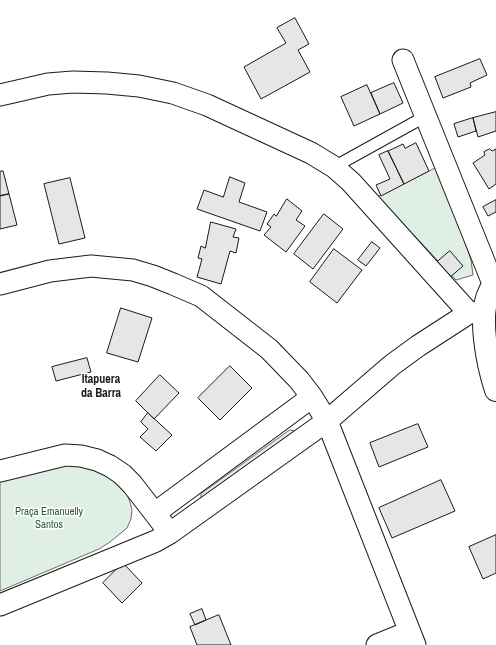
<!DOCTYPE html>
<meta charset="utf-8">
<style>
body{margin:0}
canvas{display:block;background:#fff}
</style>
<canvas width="496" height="645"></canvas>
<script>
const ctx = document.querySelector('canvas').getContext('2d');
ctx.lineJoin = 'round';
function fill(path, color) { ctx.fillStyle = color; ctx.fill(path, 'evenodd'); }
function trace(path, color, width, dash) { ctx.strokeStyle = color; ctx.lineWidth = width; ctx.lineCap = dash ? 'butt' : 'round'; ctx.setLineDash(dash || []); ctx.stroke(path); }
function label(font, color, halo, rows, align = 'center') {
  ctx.font = font + ' "Archivo Narrow",sans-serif'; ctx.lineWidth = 3; ctx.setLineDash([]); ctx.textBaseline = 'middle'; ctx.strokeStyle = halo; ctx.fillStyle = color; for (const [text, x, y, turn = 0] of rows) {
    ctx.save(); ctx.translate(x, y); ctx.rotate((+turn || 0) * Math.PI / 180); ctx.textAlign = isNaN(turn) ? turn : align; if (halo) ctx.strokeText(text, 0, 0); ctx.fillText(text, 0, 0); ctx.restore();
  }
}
const green = new Path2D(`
 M440,166L471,260L473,275L456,280L378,197Z
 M290,430L295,431V434L203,500L201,498V494Z
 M69,463H80L110,476L127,494L130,502L132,510L131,519L127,528L110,542L99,549L0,591V480Z`);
fill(green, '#e0efe3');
trace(green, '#6a6a6a', 1);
const building = new Path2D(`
 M295,18L309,44L298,50L310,72L261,99L244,67L286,43L277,28Z
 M480,59L487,75L470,83L471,87L443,98L435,77Z
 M394,83L403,103L380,114L371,93Z
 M367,85L380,114L354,126L341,97Z
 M496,112V131L478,137L473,118Z
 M473,118L476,131L458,137L454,124Z
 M416,143L429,171L404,184L388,151L403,144L405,148Z
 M490,149L492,151L496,149V184L489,189L473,163L485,155L484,152Z
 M388,151L404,184L381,196L376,185L390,179L379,155Z
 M3,171L9,194L0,196V172Z
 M230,177L245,183L239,202L267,212L260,231L197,209L204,190L223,197Z
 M70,178L85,238L59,244L44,184Z
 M9,194L17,225L0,229V196Z
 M287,199L302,211L296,220L305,226L286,252L264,235L271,227L267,224L274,214L276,216Z
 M496,200V212L488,216L483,207Z
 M324,214L343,229L313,269L294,254Z
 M211,222L236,229L233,237L239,238L236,253L230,251L221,284L197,277L202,259L198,258L201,246L205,248Z
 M372,242L380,248L366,266L358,260Z
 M334,249L362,270L337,303L310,282Z
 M450,251L463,266L449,278L436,263Z
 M121,308L152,318L138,362L107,353Z
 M87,358L91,372L56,381L52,367Z
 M230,366L252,388L220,420L198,398Z
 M160,375L179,393L154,419L136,401Z
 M148,413L172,435L156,451L140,437L148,429L141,422Z
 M418,424L428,447L379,467L370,443Z
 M441,480L455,511L392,538L379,508Z
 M496,535V573L483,579L469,547Z
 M123,563L142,583L122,603L103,583Z
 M202,609L206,620L195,625L190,614Z
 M219,615L231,645H197L190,627Z`);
fill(building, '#e6e6e6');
trace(building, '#1a1a1a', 1);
const lane = new Path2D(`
 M334,167L426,116`);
const street = new Path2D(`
 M403,60L494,286
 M0,95L48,84L73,82L107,83L139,86L173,93L207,105L311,153L334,167L351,182L469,313
 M0,284L50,271L91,266L133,270L153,276L173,284L201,296L269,349L299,380L312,397L327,421L415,645
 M0,471L65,455L81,456L97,460L110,466L122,474L132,484L170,533
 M155,513L312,397
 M0,605L156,541L170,533L327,421L392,365L418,346L469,313L484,312
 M377,645L409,632`);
const secondary = new Path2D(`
 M496,284C494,286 491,288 490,291C477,314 488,366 496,390`);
trace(lane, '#1a1a1a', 13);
trace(street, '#1a1a1a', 23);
trace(secondary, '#1a1a1a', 24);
trace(lane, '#fff', 11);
trace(street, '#fff', 21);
trace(secondary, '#fff', 22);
label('11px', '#2b5a34', '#fff', [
 ["Praça Emanuelly",49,512],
 ["Santos",49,525]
]);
label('bold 12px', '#1a1a1a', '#fff', [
 ["Itapuera",101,380],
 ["da Barra",101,394]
]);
</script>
